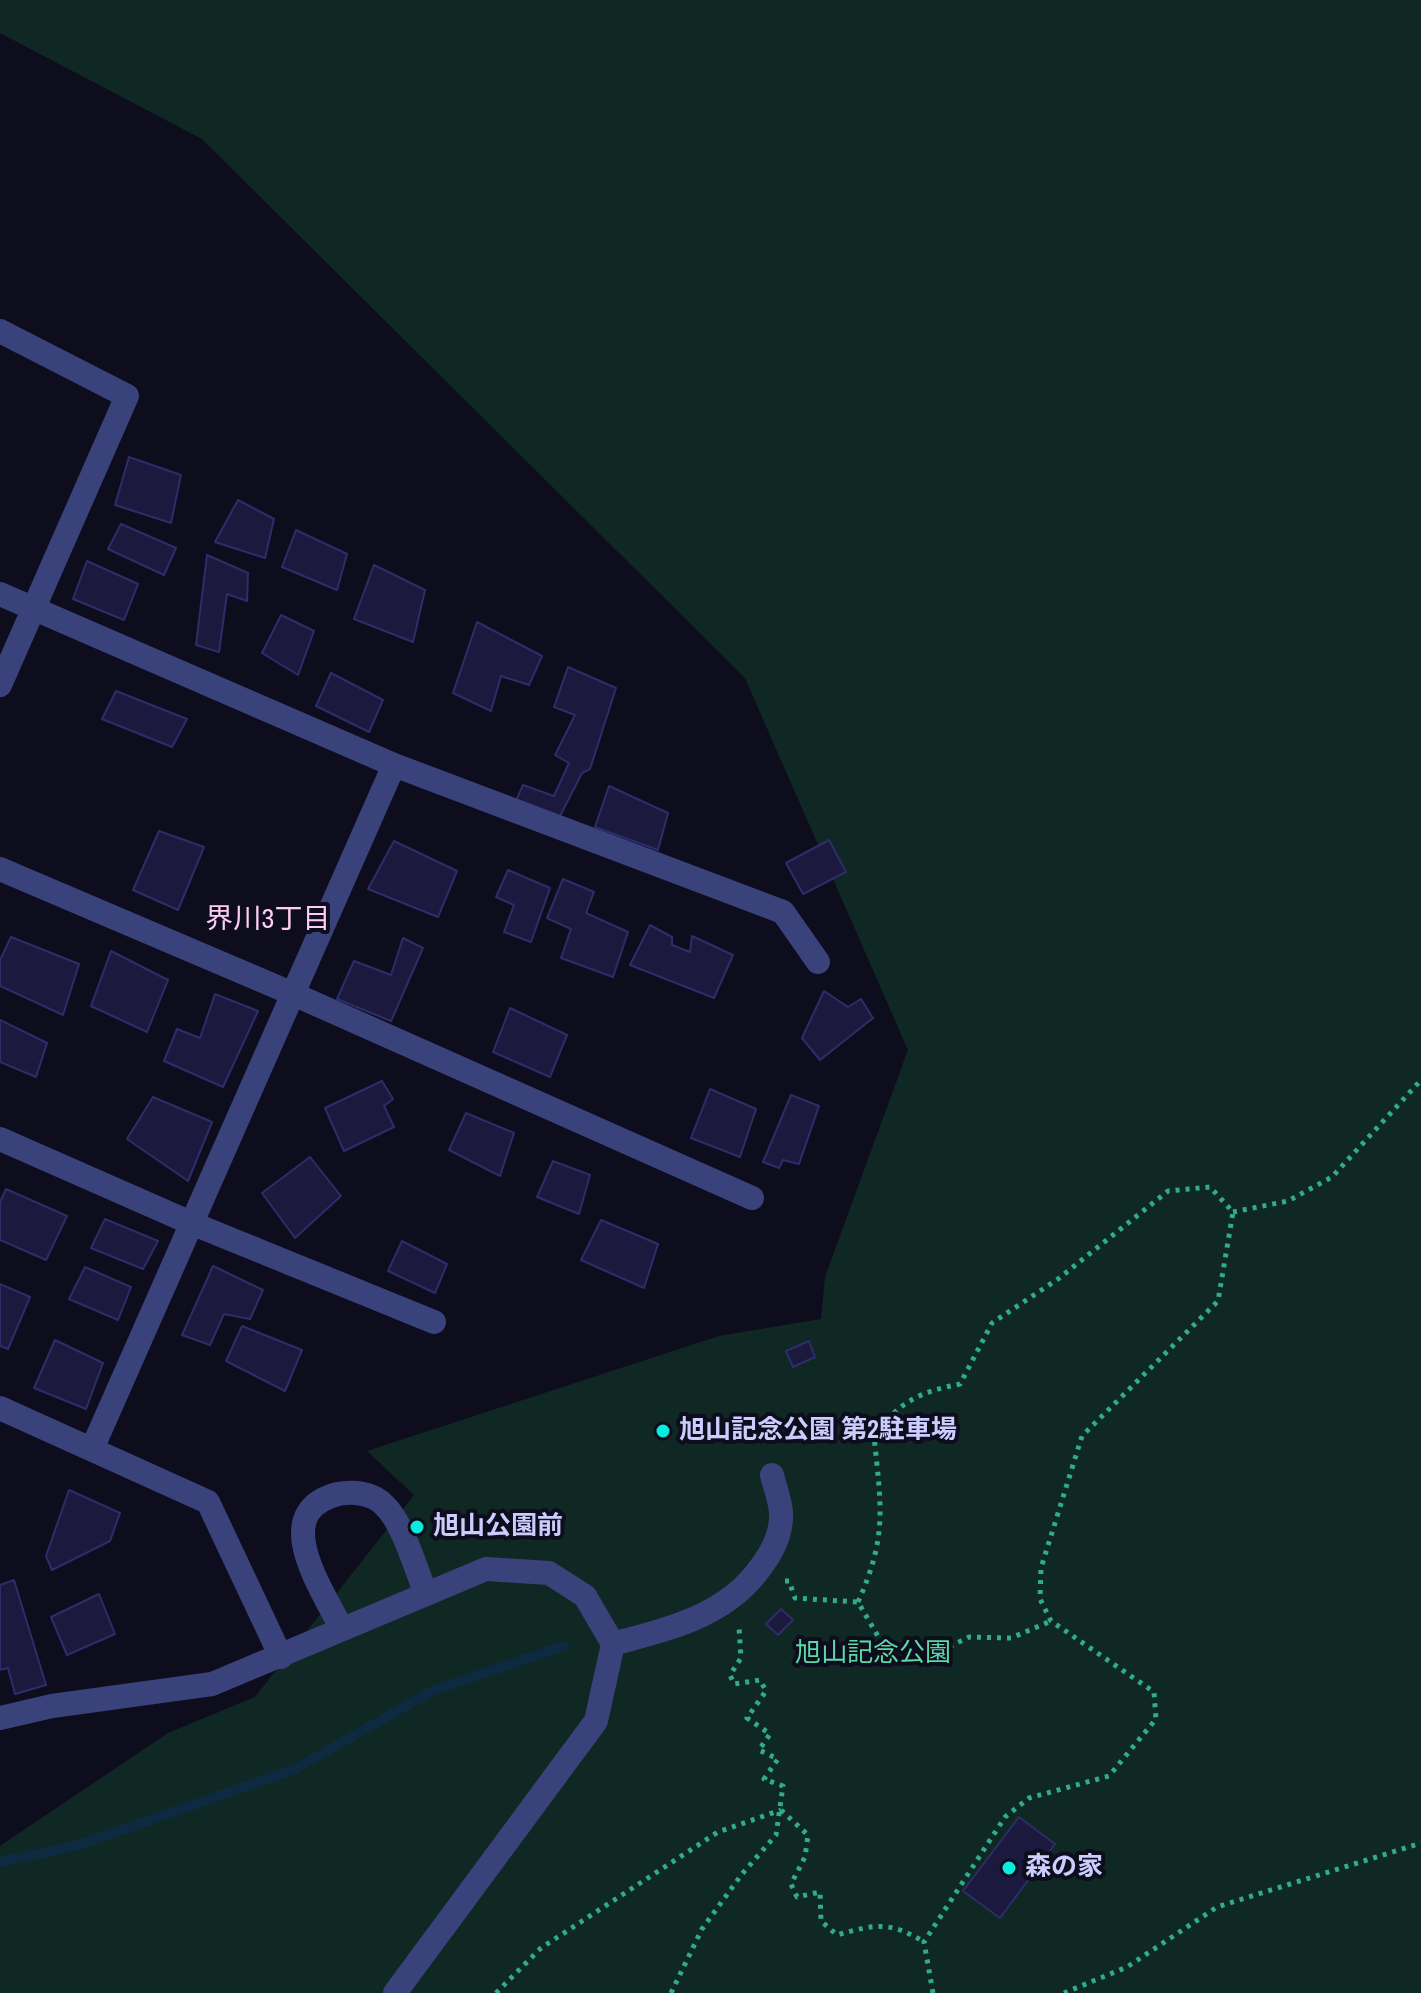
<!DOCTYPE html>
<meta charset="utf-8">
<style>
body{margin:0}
canvas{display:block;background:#0d0d1e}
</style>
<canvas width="1421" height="1993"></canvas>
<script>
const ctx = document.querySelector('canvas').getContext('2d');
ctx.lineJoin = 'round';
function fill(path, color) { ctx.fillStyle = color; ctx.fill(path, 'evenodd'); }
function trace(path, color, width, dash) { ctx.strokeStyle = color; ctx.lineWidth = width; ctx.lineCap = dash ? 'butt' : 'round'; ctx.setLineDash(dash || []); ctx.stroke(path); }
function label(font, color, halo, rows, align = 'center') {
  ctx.font = font + ' "Archivo Narrow","Noto Sans JP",sans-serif'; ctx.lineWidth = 8; ctx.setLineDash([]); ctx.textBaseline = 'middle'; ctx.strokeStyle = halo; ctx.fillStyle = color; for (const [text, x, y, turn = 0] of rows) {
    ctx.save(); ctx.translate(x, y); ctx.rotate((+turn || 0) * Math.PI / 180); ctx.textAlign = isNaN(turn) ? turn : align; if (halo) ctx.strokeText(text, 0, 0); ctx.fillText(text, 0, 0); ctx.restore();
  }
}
fill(new Path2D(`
 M0,0H1421V1993H0V1846L168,1733L255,1697L414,1495L367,1451L719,1336L821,1319L825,1277L908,1050L745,678L202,139L0,33Z`), '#102823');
trace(new Path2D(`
 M0,1862L79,1845L295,1769L434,1690L564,1646`), '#0d2a41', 10);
const building = new Path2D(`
 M129,457L181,475L171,523L115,505Z
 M238,500L274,519L265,558L215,542Z
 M121,524L176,548L164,575L108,549Z
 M296,530L347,554L337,590L282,567Z
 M207,555L248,573L247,601L227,594L219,652L196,645Z
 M87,561L138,584L124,620L73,599Z
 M374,565L425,590L413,642L354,619Z
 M281,615L314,631L298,675L262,653Z
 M477,622L542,656L529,685L501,676L491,711L453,693Z
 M568,667L616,688L590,769L582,773L559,818L514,805L523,785L554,796L569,763L555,755L575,715L554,707Z
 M331,673L383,700L369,732L316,706Z
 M116,691L187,719L172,747L102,719Z
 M609,786L668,813L658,850L595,827Z
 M159,831L204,847L178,910L133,890Z
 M829,840L846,872L803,894L786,863Z
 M394,841L457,871L438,917L368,889Z
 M508,870L550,888L531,942L504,932L514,905L496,897Z
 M563,879L594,892L586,913L628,932L613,977L561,958L571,929L547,918Z
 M650,925L672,937V945L690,952L692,936L733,955L714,998L630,965Z
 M11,937L79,964L63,1015L0,986V960Z
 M403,938L423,948L391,1021L337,999L354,961L391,975Z
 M111,951L168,980L147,1032L91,1006Z
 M824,991L848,1007L861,999L873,1018L820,1060L802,1038Z
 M215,994L258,1011L223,1087L164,1061L177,1029L200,1038Z
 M510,1008L567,1035L550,1077L493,1052Z
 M0,1020L47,1043L36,1077L0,1062Z
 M382,1081L393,1099L384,1106L394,1127L344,1151L325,1108Z
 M710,1089L756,1109L740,1157L691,1138Z
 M791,1095L819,1106L799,1164L783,1160L779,1168L763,1162Z
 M153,1097L212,1122L188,1181L127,1139Z
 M466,1113L514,1133L500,1176L449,1150Z
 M310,1157L341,1196L295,1238L262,1193Z
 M553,1161L590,1175L579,1214L537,1197Z
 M6,1189L67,1216L46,1260L0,1240V1202Z
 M105,1219L158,1241L143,1269L91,1248Z
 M601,1220L658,1244L644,1288L581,1260Z
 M402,1241L447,1264L435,1293L388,1271Z
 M213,1266L263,1290L250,1319L224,1314L210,1345L182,1335Z
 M85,1267L131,1287L118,1320L69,1299Z
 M0,1284L30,1297L8,1349L0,1346Z
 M242,1326L302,1350L285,1391L226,1361Z
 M55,1340L103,1363L86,1409L34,1388Z
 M809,1341L815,1357L793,1367L786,1351Z
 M69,1490L120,1513L110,1541L52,1570L46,1556Z
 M14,1580L46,1685L15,1694L8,1668L0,1670V1585Z
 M99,1594L115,1634L67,1655L51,1617Z
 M781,1609L793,1620L778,1635L766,1624Z
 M1019,1817L1055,1844L1000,1918L963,1891Z`);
fill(building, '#1b193e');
trace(building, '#2e2c69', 2);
trace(new Path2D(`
 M1233,1212L1288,1201L1332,1177L1421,1080
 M785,1581H789L795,1598L858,1602L879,1638L907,1649L943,1650L969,1637L1011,1638L1051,1621
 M858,1602C888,1535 881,1506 874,1436C899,1402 919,1392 960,1384L992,1323L1058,1279L1168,1191L1210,1187L1233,1212
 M781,1810L808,1835L805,1857L791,1884L797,1897L820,1892L821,1921L837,1935C875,1924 890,1921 924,1942
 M496,1993L541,1948L718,1832L781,1810
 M671,1993L702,1929L742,1874L776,1835L783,1786L764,1779L778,1759L759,1750L770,1734L747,1718L766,1691L760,1680L734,1684L730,1675L741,1658L739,1627
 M933,1993L924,1942L1005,1817L1029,1798L1109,1776L1156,1719L1154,1692L1051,1621L1040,1599L1041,1568L1082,1436L1218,1301L1233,1212
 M1064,1993L1127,1967L1217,1907L1421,1843`), '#31ab90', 5, [4, 6]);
trace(new Path2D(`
 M0,331L127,396L0,685
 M0,594L394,765L783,912L818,962
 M0,869L291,993L752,1198
 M0,1139L191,1223L434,1322
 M0,1408L208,1502L281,1657
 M92,1449L394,765
 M341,1628C323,1590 267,1512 338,1494C353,1491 373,1493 384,1505C403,1522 416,1570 426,1594
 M613,1644C671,1628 728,1616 763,1564C774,1549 782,1531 781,1512C780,1500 775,1487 772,1475
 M0,1718L52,1706L212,1684L486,1569L549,1573L585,1596L613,1644L596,1721L395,1993`), '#39427b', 24);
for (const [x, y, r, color] of [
 [663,1431,8,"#08ecdd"],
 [417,1527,8,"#08ecdd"],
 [1009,1868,8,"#08ecdd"]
]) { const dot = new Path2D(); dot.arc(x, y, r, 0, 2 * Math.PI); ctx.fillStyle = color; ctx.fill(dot); trace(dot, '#0d0d1e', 3); }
label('bold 26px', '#cbcefd', '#0d0d1e', [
 ["旭山記念公園 第2駐車場",679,1431],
 ["旭山公園前",433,1527],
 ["森の家",1025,1868]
], 'left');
label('26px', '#5bdaa5', '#0d0d1e', [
 ["旭山記念公園",873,1654]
]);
label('28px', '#fdcdf4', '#0d0d1e', [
 ["界川3丁目",268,920]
]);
</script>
